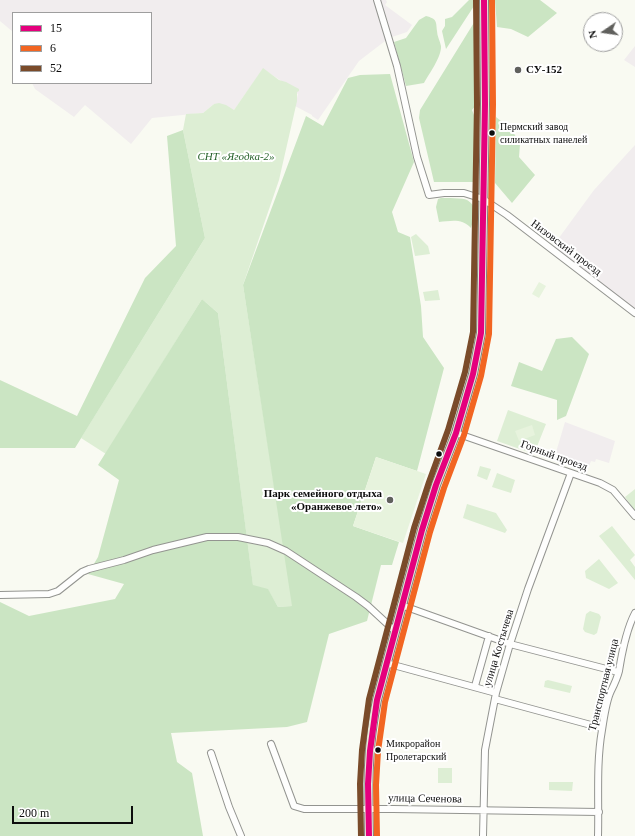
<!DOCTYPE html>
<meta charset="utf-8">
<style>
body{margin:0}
#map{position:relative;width:635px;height:836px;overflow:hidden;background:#f9faf2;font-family:"Times New Roman",serif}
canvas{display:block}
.legend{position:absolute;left:12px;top:12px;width:140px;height:72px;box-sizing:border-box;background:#fff;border:1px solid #9e9e9e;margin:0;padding:5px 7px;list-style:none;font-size:12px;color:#0d0d0d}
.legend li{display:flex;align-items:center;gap:8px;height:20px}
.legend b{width:20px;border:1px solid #9e9e9e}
.north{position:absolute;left:583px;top:12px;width:40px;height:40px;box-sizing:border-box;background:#fff;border:1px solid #9e9e9e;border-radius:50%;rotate:257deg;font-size:11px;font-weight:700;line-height:16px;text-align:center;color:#0d0d0d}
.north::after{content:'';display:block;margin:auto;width:14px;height:18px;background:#60605d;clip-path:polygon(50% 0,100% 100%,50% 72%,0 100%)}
.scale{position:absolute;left:12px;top:806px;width:121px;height:18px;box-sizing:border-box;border:2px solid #0d0d0d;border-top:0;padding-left:5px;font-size:12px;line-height:14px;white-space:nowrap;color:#0d0d0d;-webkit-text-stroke:3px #fff;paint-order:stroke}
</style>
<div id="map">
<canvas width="635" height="836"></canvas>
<ul class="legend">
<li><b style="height:5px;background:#e5007d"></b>15</li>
<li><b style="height:5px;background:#f26522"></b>6</li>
<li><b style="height:5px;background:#7a4b2a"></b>52</li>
</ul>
<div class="north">N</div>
<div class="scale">200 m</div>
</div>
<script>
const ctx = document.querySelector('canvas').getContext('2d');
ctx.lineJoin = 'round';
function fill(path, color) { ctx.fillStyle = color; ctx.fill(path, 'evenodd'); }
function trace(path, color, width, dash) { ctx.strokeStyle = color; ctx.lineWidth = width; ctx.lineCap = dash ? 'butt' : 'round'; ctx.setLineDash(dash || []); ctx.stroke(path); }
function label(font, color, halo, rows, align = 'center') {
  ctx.font = font + ' "Times New Roman",serif'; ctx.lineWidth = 4; ctx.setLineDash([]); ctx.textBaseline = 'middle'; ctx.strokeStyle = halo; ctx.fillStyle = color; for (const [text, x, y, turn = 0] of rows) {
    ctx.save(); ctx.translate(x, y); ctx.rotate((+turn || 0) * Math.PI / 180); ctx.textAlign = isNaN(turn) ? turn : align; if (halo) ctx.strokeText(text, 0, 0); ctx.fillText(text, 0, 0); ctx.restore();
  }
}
fill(new Path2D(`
 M0,0H386L387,2L385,5L412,25L407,32L389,38L359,61L318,120L312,116V115L295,106L298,94L283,82L263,69L234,110L214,104L203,113L152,118L131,144L85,105L74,117L35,89L32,83H151V13H13V32L0,21Z
 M635,46V67L624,60Z
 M635,145V310L553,246L594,190Z
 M565,422L615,441L609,463L596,459L595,462L591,461L587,471L554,459Z`), '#f1edee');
fill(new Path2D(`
 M263,68L279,80L286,82L299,89V91L297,92V101L279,180L243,285L293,606L278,607L268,590L253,586L218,313L202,299L106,454L81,438L205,238L183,130L186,114L203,113L214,104L219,103L226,105L234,110Z
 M416,234L428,246L430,254L415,256L411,237Z
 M438,290L440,300L425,301L423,292Z
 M508,410L546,424L534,454L497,441Z
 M480,466L491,469L487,480L477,476Z
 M497,473L515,480L511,493L492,487Z
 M635,489V510H634L625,497Z
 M467,504L496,513L507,530L505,533L463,518Z
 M612,526L635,555L630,560L635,567V580L599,536Z
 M599,559L618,583L609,589L586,578L585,571Z
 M590,611L599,614L601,617L597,633L594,635L585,632L583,629L586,614Z
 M548,680L572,686L570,693L544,687L545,681Z
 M438,768H452V783H438Z
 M549,782H573L572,791L549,790Z`), '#ddeed4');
fill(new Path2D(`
 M469,0H473L474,6L446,49L442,31L445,26V19L452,17Z
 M495,0H540L557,13L528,37L511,29L497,27Z
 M426,16C437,19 436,21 437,31C437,36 440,41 441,46C442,56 429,74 424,83L406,86L394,42L406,38L419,20Z
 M475,21L479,23L476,56V105L472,110L476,120V182H434L419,118L420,110Z
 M390,74L414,162L392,212L398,232L410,237L421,306L423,337L444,368L417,471L376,457L353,526L399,542L392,565H381L367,621L329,634L307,722L287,727L171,733L177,762L192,773L203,836H0V602L29,616L115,599L124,584L88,574L98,557L119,480L98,465L202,299L218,313L253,585L268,589L278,607L292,606L243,285L306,116L323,126L348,78L360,75Z
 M496,117L512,130L520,144L519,157L535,175L512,203L495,183Z
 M183,130L205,238L75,448H0V380L77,416L145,278L176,246L167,136Z
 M441,198C446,198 463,198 467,200C471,202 476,208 476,213C475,218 472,223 471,228C462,218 451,221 439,222L436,207L438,199Z
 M572,337L589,354L566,416L557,420V400L511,386L519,362L542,371L556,339Z`), '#cbe5c3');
fill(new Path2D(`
 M539,282L546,286L539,298L532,294Z
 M532,425L535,435L519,441L515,431Z
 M376,457L426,474L403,543L353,526Z`), '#e7f3dd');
const minor = new Path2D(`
 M377,0L397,66L417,157L429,195L444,193H464L483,199L507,215L635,313
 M456,433L600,483L613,490L635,516
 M0,595L49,594L58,591L82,572L89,569L124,560L153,550L207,537H238L268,543L286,551L356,597L368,606L395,631
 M401,605L510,644L618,672
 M386,663L496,693
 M475,686L489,636
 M495,699L602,728
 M271,744L294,806L304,809H393L599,812
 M211,753L229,807L241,836
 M483,836L485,750L496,693L510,644L528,589L571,473
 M598,836C599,801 596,764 602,730C604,718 606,701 611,691C614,685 617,679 619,671C622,652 626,630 635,613`);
const major = new Path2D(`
 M369,836C368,789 367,746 377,700L422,530L436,485L456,433L473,374L481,333L485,104L484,0`);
trace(minor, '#939490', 8);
trace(major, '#81817d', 10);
trace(minor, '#fefefd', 6);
trace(major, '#eaeada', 8);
trace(new Path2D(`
 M369,836L368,784L370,751L377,700L422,530L436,485L456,433L473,374L481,333L485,104L484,0`), '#e5007d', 6);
trace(new Path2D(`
 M377,836L376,785L378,751L385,702L430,532L444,488L464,435L481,376L489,334L493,104L492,0`), '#f26522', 6);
trace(new Path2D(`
 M361,836L360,784L362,750L369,699L414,528L429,482L448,430L465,372L473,332L477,104L476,0`), '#7a4b2a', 6);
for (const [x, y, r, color] of [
 [518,70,4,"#60605d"],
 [492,133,3.5,"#0d0d0d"],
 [439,454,3.5,"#0d0d0d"],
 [390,500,4,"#60605d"],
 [378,750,3.5,"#0d0d0d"]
]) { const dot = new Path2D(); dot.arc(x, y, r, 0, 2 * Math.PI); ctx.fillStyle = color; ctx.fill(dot); trace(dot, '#fff', 1.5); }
label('10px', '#0d0d0d', '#fff', [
 ["Пермский завод",500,127],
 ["силикатных панелей",500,140],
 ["Микрорайон",386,744],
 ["Пролетарский",386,757]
], 'left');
label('bold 11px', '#0d0d0d', '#fff', [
 ["СУ-152",526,70],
 ["Парк семейного отдыха",382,494,"right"],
 ["«Оранжевое лето»",382,507,"right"]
], 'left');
label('italic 11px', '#235f27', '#fff', [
 ["СНТ «Ягодка-2»",236,157]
]);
label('11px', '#0d0d0d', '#fff', [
 ["Низовский проезд",566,248,37],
 ["Горный проезд",554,456,20],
 ["улица Костычева",499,648,-73],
 ["Транспортная улица",604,685,-76],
 ["улица Сеченова",425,799,1]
]);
</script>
